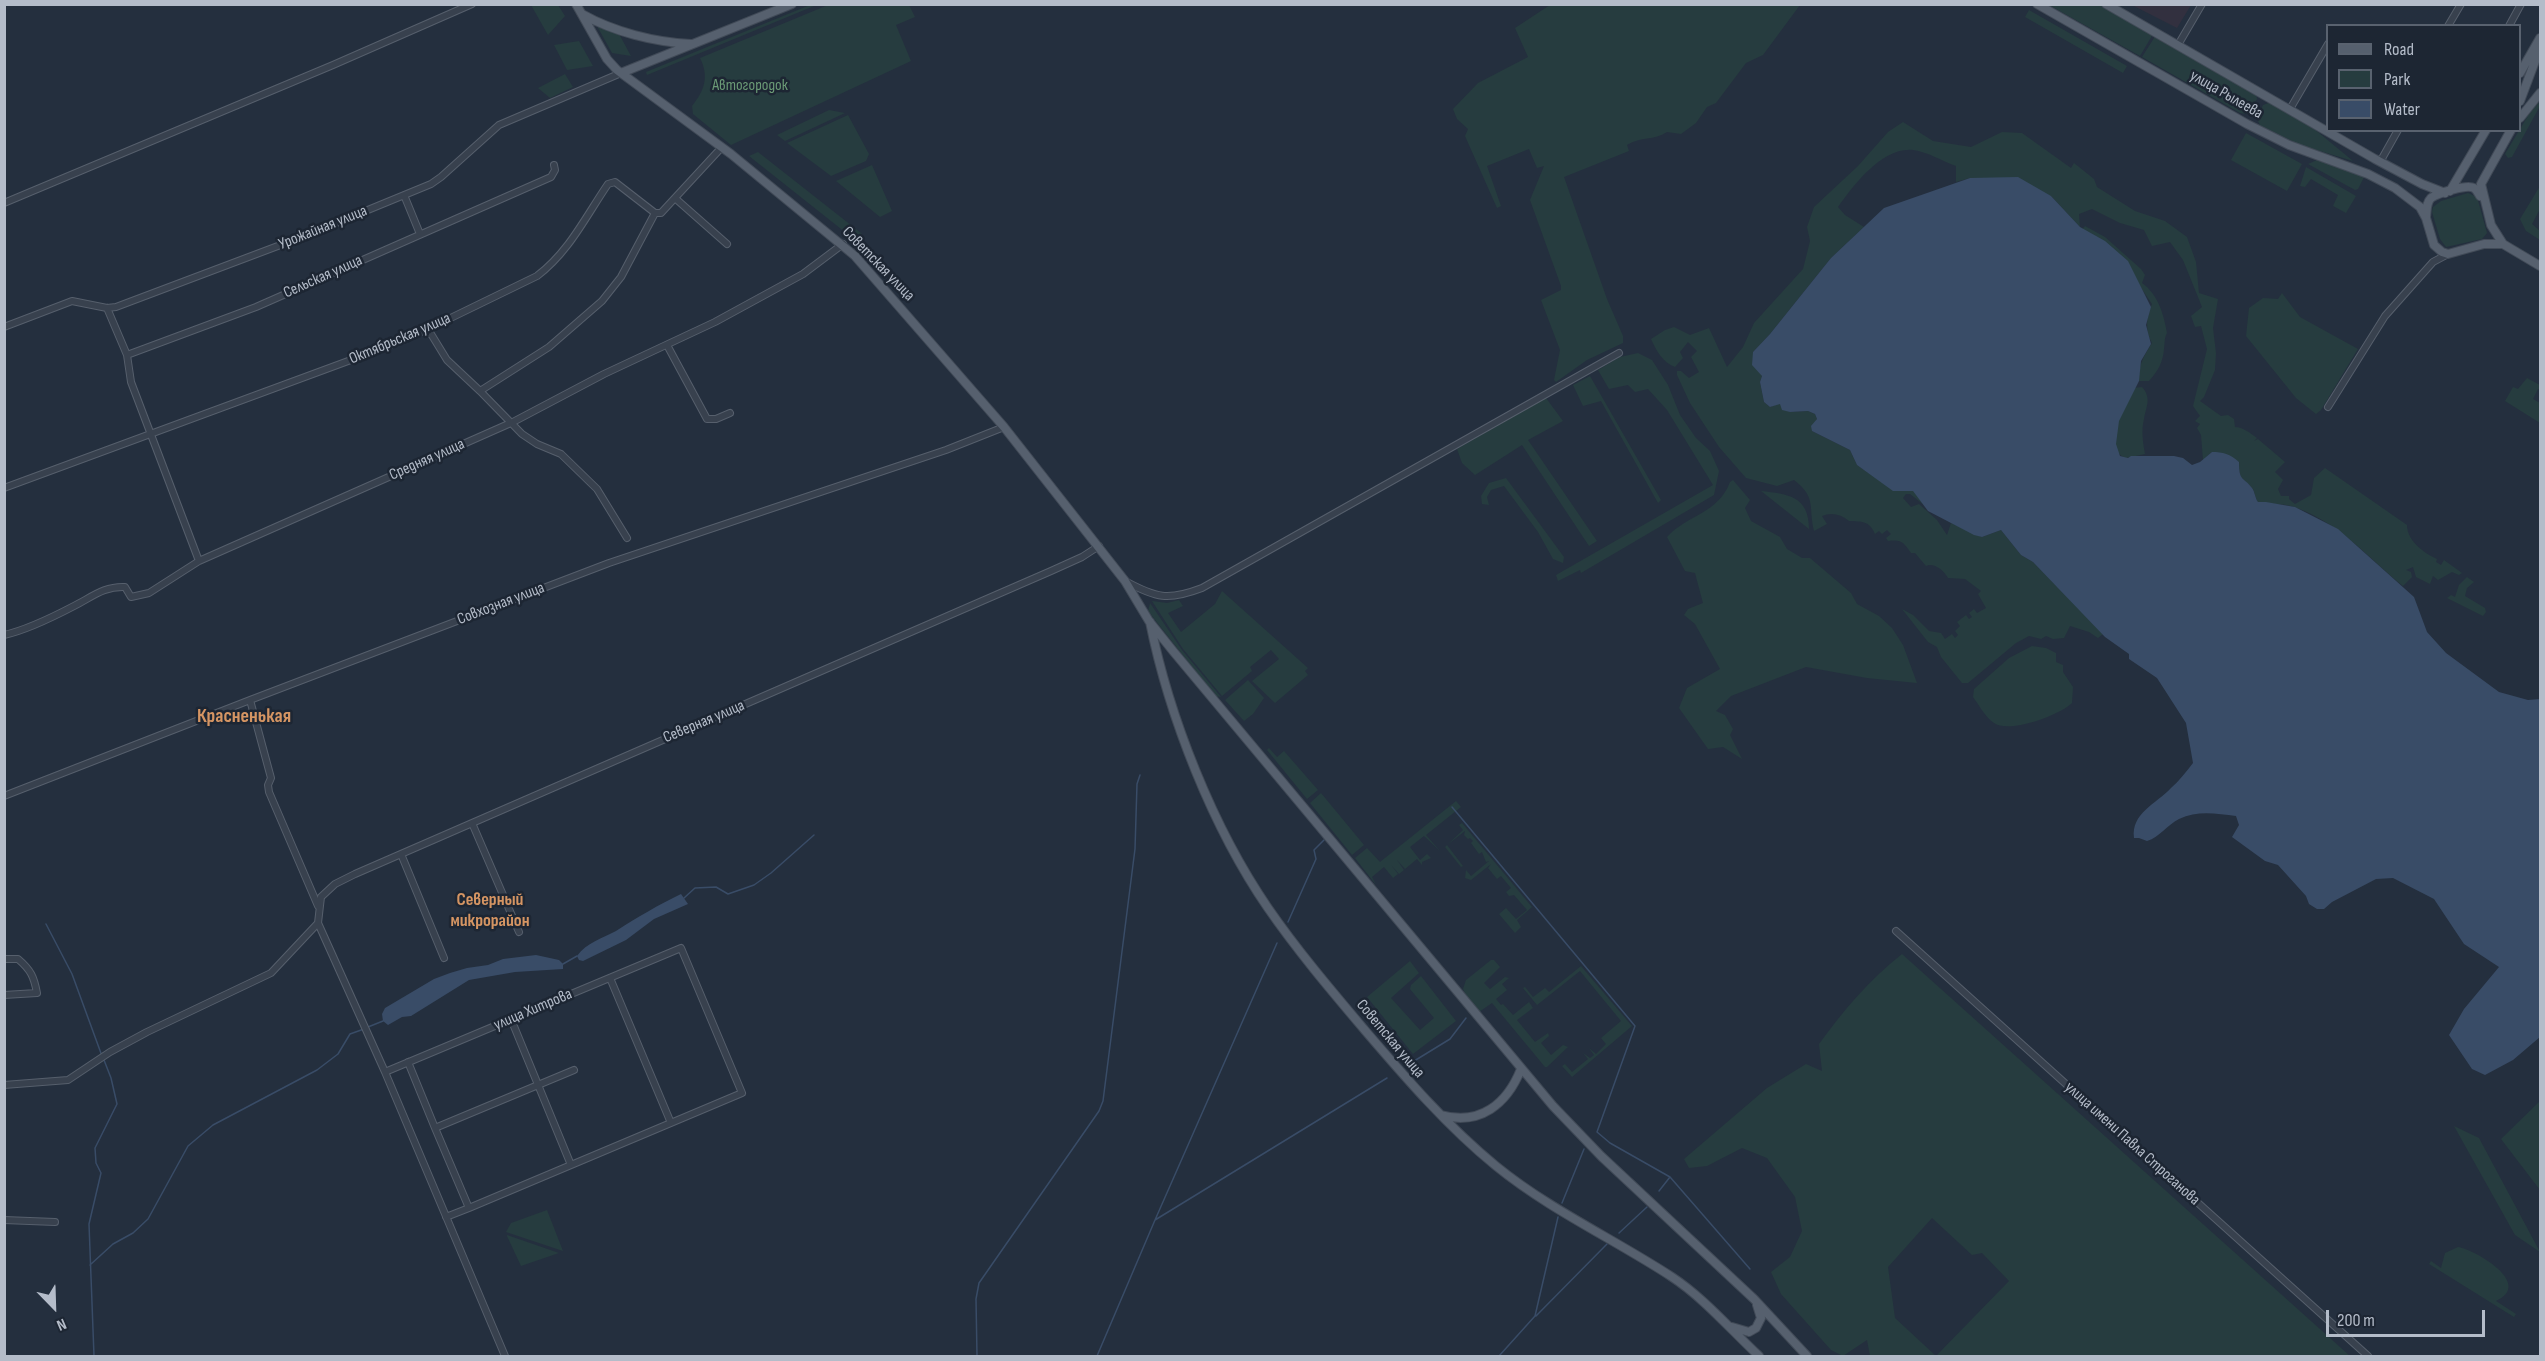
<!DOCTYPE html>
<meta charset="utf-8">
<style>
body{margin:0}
#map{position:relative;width:2545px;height:1361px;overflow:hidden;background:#242f3e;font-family:"Sofia Sans Condensed",sans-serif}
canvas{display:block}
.frame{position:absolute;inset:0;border:6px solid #b4bcc9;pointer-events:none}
.legend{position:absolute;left:2326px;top:24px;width:195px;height:108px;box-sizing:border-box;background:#1d2633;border:2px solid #59626f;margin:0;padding:8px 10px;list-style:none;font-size:18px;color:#b4bcc9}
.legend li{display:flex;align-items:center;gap:12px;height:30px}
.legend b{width:30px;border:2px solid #59626f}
.north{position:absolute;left:24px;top:1277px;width:60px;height:60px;-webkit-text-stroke:4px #1d2633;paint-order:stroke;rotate:157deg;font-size:16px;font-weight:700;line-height:24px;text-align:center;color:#b4bcc9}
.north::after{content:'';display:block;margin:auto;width:21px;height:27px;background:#b4bcc9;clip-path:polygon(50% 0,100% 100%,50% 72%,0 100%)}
.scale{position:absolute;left:2326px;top:1310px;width:159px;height:27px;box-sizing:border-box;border:3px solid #b4bcc9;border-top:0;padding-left:8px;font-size:18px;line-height:21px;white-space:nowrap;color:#b4bcc9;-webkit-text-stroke:4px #1d2633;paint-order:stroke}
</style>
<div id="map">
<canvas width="2545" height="1361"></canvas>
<div class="frame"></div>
<ul class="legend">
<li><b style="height:8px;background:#56606e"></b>Road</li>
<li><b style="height:16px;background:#263c3f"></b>Park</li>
<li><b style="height:16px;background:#394c67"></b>Water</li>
</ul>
<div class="north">N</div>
<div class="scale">200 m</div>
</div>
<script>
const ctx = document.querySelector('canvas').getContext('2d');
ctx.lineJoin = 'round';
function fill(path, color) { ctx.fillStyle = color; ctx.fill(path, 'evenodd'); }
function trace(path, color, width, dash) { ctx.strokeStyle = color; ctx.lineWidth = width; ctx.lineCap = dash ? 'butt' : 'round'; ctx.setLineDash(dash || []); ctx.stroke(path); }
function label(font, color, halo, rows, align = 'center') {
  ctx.font = font + ' "Sofia Sans Condensed",sans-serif'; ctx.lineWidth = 5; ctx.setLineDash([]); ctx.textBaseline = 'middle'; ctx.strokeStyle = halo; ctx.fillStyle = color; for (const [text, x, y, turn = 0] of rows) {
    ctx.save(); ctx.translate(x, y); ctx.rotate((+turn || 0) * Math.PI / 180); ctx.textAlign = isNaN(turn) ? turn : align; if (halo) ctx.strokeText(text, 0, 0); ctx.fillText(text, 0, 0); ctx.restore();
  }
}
fill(new Path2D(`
 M2132,5H2191L2177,28Z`), '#32303f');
fill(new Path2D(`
 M531,5H558L565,16L548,35Z
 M810,5L814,6L647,75L646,72Z
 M828,5H909L915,17L896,25L911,61L731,145L693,114L692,106C705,90 709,76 700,58Z
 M1550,5H1800L1763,55L1746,63L1716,103L1707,107L1696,123L1681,134L1667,132C1654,141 1641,136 1627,145L1629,151L1564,177L1607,299L1623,336V343L1587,360L1556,382L1554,380L1560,350L1541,300L1561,290V286L1530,200L1544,166L1537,168L1529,149L1487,166L1501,206L1497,208L1465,136L1468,129L1457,119L1453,109L1478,83L1528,57L1515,28Z
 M2049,5H2102L2153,34L2140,56Z
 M2029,10L2127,66L2123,73L2025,17Z
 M597,26L618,32L631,56L612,53Z
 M2156,35L2256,93L2257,99L2247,114L2240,113L2142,57Z
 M579,41L593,66L567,70L554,45Z
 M565,74L573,87L550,98L538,88Z
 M2540,101V106L2512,157L2508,158L2505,154L2529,114Z
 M2271,102L2307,123L2353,161L2300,145L2260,125L2257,119L2263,105Z
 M829,110L845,113L785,141L777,135Z
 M848,115L869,154L866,161L831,176L787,143Z
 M1903,122L1933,141L1971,147L2002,132L2022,133L2071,168L2074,163L2094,179L2097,187L2135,211L2165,221L2187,237L2196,262L2199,293L2218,299L2213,328L2216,353L2215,370L2204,397L2200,401L2221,416L2228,415L2234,419L2235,427C2243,427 2250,433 2257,438L2254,441L2258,439L2285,462L2275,472L2283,480L2278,489L2281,496H2289V499L2295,504L2311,495L2314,478L2325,468L2407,525C2407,541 2424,553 2437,559L2436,562L2441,565L2444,560L2462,573L2459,575L2452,572L2438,580L2433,576L2430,584L2416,577L2413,567L2406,570L2411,572L2412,577L2403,586C2368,558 2339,522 2294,507C2282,503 2269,504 2258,503C2255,498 2255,492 2252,488C2242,476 2239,482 2239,462L2212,452L2203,460L2201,435L2197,428L2200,424L2195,421L2200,416L2193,406L2207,349L2201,326L2195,327L2191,316L2202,307L2183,260L2170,242L2152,246L2144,230L2120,223L2092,209L2079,214L2080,227L2051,196L1970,178L1956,182V166C1942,161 1928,152 1913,150C1882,147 1854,185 1838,207L1845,215L1864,227L1831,258L1770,334L1753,352L1762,376L1760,382L1764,402L1770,407L1780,403L1790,412L1808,411L1815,414L1817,419L1812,431L1850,450L1857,465L1895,491L1905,484L1914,490L1924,505L1910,494H1906L1903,498L1911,507L1919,504L1937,520L1947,535L1951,523L1982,537L2001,530L2021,555L2033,562L2103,634L2098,638L2089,632L2070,626L2064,638L2053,639L2046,636L2041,639L2029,636L2016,643L1968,683H1962L1941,657L1937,647L1928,642L1902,609L1913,615L1929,631L1941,633L1945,639L1952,634L1955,638L1958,635L1955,631L1960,626L1957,622L1966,615L1969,619L1972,617L1969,613L1974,609L1977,613L1986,608L1978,594L1981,591L1965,579L1948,578C1944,570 1933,562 1926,566L1915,553H1911C1904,543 1902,539 1888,541L1886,538L1891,534L1887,530L1882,534L1879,531L1875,534C1869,520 1862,522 1849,521C1841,514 1831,512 1822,516L1827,524L1814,531C1808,506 1817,498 1794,480L1777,486L1746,478L1719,447L1690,403L1677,375V371H1681L1689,378L1699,372L1691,357L1697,351L1688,342L1680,352L1683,358L1675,367C1663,363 1656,350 1651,339L1665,330L1674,327L1690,335L1709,328L1727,367L1743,347L1754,323L1803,269L1810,241L1807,227L1814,207L1858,166L1888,132Z
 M2246,133L2302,164L2287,191L2231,160Z
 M758,152L861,233L863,236L860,244L749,156Z
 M2317,160L2362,175L2364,177L2358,189L2355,190L2308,164Z
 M872,165L892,211L880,217L836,181Z
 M2306,167L2356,196L2346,213L2333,206L2338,195L2311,179L2305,187L2300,186Z
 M2540,186V209L2532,224L2539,230L2540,240L2526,231L2520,219Z
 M2468,193L2477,197L2487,233L2482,239L2446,247L2440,239L2432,212L2433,207L2441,201Z
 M2085,226L2105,237L2141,269L2145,275L2142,283C2158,294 2164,315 2167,333C2164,339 2165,342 2164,349C2163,362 2158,371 2149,381H2139C2138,365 2144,356 2152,343C2145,331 2146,317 2152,304L2139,285L2079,233Z
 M2282,293L2300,317L2358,349L2321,410L2316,414L2296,398L2246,336L2249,308L2263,298L2278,299Z
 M1638,353L1652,360L1668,385L1680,415L1696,438L1710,451L1719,471L1714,495L1581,573L1580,570L1558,581L1556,575L1713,485L1667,410L1648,389L1635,392L1628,385L1609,389L1598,370L1620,357Z
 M1590,376L1661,500L1658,503L1601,401L1583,406L1573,385Z
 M2527,378L2540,385V390L2538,389L2533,399L2540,403V423L2505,401L2513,387L2518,389Z
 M2142,387C2152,398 2146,407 2144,419C2141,431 2143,442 2145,454L2126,458C2099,448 2125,404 2133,388Z
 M1546,398L1563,421L1528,440L1597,541L1589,546L1522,445L1475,475L1462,463L1457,449Z
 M1506,478L1564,557L1563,563L1553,559L1538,532L1504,486L1491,490L1487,497L1489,505L1482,504L1481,496L1489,483Z
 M1733,480L1750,500L1745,508L1751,521L1780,537L1787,549L1802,558H1810L1851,593L1857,604L1879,616L1892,628L1903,645L1917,683L1867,678L1806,667L1731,696L1716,711L1725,715L1733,729L1730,735L1742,759L1723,747L1708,749L1679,708L1687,688L1720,669L1695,624L1684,615L1688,609L1703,603L1695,573L1685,571L1667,537C1688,514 1718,514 1730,482Z
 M1761,491C1788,494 1809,496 1809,529Z
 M2467,577L2474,582L2467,588L2465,596L2485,608L2486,612L2483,616L2447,598L2451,595L2455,597L2459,585Z
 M1222,591L1308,668L1305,671L1308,675L1275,703L1252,681L1279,659L1271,650L1250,667L1252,671L1222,696L1183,649L1152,601L1167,603L1179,600L1183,606L1168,613L1181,632L1215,604Z
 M1150,603L1182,650L1221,697L1215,696L1148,611Z
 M2032,646L2046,648L2056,653V662L2063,665V672L2073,687L2072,703C2060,715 2009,734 1994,723C1985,717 1979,705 1973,697L1974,689L2009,658Z
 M1248,680L1264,698L1253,714L1244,721L1225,700Z
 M1269,748L1277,757L1284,751L1318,790L1307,799L1267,750Z
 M1321,793L1364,845L1352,855L1310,803Z
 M1456,801L1461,807L1426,835L1440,851L1424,836L1410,847L1420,860L1427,854L1431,858L1422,862V865L1417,859L1405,869L1397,860L1404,870L1399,874L1391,865L1398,874L1393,878L1384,867L1372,877L1376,885L1355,858L1367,848L1380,862Z
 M1462,823L1532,907L1517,920L1521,927L1515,933L1499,914L1506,908L1516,919L1527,910L1514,895L1509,896L1506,892L1511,888L1501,876L1497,879L1488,868L1491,864L1471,880L1465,878L1466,870L1471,876L1489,861L1486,862L1482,852L1479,854L1471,843L1473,841L1470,838L1468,839L1464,835L1465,831L1447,845L1463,866L1461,867L1445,847L1463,830L1459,825Z
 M1902,954L2350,1356H1870L1867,1340L1843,1356L1831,1350L1781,1294L1771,1272L1790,1257L1802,1231L1795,1197L1767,1158L1742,1148L1707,1166L1689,1168L1684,1159L1767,1088L1806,1064L1822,1071L1819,1044C1843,1011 1870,979 1902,954ZM1932,1218L1972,1255L1982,1253L2009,1281L1936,1356L1895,1318L1888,1267Z
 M1491,960H1494L1500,967L1484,983L1490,989L1505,977L1509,978L1502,984L1507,990L1496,999L1501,1005L1503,1004L1513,1015L1529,1002L1533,1008L1517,1020L1535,1042L1548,1033L1549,1036L1541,1043L1551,1055L1563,1045L1568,1047L1547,1067H1545L1492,1003L1479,1012L1466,996L1463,989L1466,980Z
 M1410,961L1419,973L1391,998L1420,1030L1434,1018L1410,989L1411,985L1421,976L1456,1021L1413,1054L1367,997Z
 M1581,966L1632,1026L1572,1077L1562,1066L1565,1064L1572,1072L1588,1059L1583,1053L1590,1058L1594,1055L1589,1048L1596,1054L1606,1044L1601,1038L1621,1021L1580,971L1537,1005L1523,988L1525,987L1533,997L1545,988L1549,992Z
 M2540,1101V1190L2501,1139Z
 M2454,1126L2479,1138L2540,1252L2515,1235Z
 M547,1210L563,1251L506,1232L511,1223Z
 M507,1236V1235L559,1253L521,1266Z
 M2458,1247C2476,1250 2534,1284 2496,1301L2516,1314L2514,1317L2429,1264L2431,1261L2441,1268L2445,1253Z`), '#263c3f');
fill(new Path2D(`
 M2018,177L2051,196L2080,227L2105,241L2128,261L2151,307L2146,325L2151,344L2141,361L2139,381L2119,421L2116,444L2120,456L2128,458L2131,456H2174L2183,458L2192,465L2200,462L2212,452C2223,452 2230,454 2239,462C2239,482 2243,476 2252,488C2255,492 2255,498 2258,502H2266L2295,507L2338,529L2414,597L2427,632L2446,653L2499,692L2528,700L2540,699V1037L2513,1060L2485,1075L2472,1069L2449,1035L2464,1009L2499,967L2464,944L2434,899L2393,878L2376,879L2332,902L2324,909H2317L2309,904L2306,896L2278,865L2265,861L2232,837L2239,825L2236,816C2217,814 2198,810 2179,819C2167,825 2160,837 2147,841L2139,838H2134C2131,813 2156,804 2171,788C2179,781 2186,772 2193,763L2186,723L2157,678L2129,659V654L2105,637L2033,562L2021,555L2001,530L1982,537L1974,535L1928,511L1913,491H1893L1857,465L1850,450L1812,431L1811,426L1817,419L1815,414L1808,411L1790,412L1782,410L1780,404L1770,407L1764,402L1760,382L1762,376L1752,365L1753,352L1770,334L1831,258L1884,208L1970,178Z
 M681,894L688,904L654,919L626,940L583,961L579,960L577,956C586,943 603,938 616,931C638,917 658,905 681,894Z
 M536,955L559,960L563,964V969L515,972L469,980L411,1016L402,1017L388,1025L383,1021L382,1014L385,1008L434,979L450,973L467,968L488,965L503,959Z`), '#394c67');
trace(new Path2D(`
 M1452,807L1635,1026L1597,1132L1610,1143L1670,1177
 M684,898L695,888L716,887L728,894L754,885L771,873L814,835
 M1288,922L1316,859L1314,850L1324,840
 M46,924L72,974L102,1056
 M563,964L577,956
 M368,1027L383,1021
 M1406,1066L1450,1039L1466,1018
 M1659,1191L1670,1177L1750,1269
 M1562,1203L1584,1149
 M1155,1220L1277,943
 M1619,1233L1647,1207
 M90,1265L113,1244L133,1233L148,1219L188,1146L213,1125L317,1070L338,1054L350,1034L364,1029
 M1536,1316L1607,1244
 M94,1356L89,1224L101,1173L96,1163L95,1148L117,1104L111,1078L104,1060
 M977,1356L976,1299L979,1283L1099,1111L1103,1101L1135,849L1137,784L1140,775
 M1097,1356L1155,1220L1387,1078
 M1499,1356L1535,1316L1558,1217`), '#394c67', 1.5);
const minor = new Path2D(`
 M2448,26L2461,4
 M2509,26L2521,4
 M2178,45L2202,4
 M2290,109L2328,44
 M2380,162L2398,130
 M404,195L420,234
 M676,199L727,244
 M4,203L333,65L472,4
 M107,308L127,355L256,307L551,177L555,170L554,165
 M4,327L72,301L107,308L116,307L307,235L431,184L441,177L499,125L621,73
 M428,329L447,360L480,391L549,347L602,301L621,277L655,213
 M667,345L707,419H716L730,413
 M127,355L131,382L199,561
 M480,391L522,434L537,444L561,454L597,489L627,538
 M2328,407L2385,316L2433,262L2448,254
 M4,488L378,350L428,329L537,276C569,252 586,216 608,184L615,182L655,213H661L722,147
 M1125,581C1156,598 1168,601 1202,588L1619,353
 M4,635C27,630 53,617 74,606C92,597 104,586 125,587L131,597L149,593L199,561L513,422L604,374L715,322L803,274L843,244
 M250,700L271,778L268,785L269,792L318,906
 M4,796L250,700L609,563L946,450L1004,427
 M472,823L519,932
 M401,854L444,958
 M1896,931L2368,1356
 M4,959H18C31,970 34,977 37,993L4,995
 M610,978L671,1123
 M511,1019L571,1165
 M408,1062L435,1128L574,1070
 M385,1072L681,948L742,1093L469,1208
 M4,1085L68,1080L110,1052L147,1032L271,973L318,923
 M435,1128L469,1208L446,1217
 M4,1220L55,1222
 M505,1356L385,1072L318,923L321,897L335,884L355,874L1051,571L1082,557L1099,546`);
const major = new Path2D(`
 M576,4L607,59L617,70L731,154L855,256L1004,427L1125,581L1149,621L1173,651L1553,1106L1601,1156L1754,1299L1807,1356
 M2037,4L2247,124L2289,145L2368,174L2395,188L2420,207L2426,218L2434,245L2442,252L2448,254L2484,244H2503
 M2106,4L2375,159L2422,184L2445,193
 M582,14C614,32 654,42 691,44
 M621,73L792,4
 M2520,73L2540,38
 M2520,101L2540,48
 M2520,118L2540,93
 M2511,130L2481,184L2491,225L2503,244L2540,266
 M2450,191L2486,130
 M2426,217C2427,210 2426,203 2431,198C2438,193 2467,184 2474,188C2477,190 2478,193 2480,196
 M1150,622C1169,717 1213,828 1268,908C1297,950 1330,989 1363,1028C1405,1077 1446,1125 1496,1166C1550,1210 1614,1239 1672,1277C1704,1298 1731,1330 1759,1356
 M1441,1115C1480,1126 1507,1104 1521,1069
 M1732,1327L1749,1332L1756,1328L1761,1318L1757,1305`);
trace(minor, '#565f6c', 8);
trace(major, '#414a57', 10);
trace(minor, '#38414e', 6);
trace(major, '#56606e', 8);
label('16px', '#6b9a76', '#1d2633', [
 ["Автогородок",750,86]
]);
label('16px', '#b4bcc9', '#1d2633', [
 ["улица Рылеева",2226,95,30],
 ["Урожайная улица",323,228,-22],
 ["Советская улица",878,264,46],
 ["Сельская улица",323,277,-24],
 ["Октябрьская улица",400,339,-23],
 ["Средняя улица",427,460,-24],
 ["Совхозная улица",501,604,-21],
 ["Северная улица",704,722,-23],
 ["улица Хитрова",533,1010,-23],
 ["Советская улица",1390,1039,50],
 ["улица имени Павла Строганова",2132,1144,42]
]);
label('bold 18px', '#d59563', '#1d2633', [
 ["Северный",490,900],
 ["микрорайон",490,921]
]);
label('bold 20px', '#d59563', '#1d2633', [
 ["Красненькая",244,717]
]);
</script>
